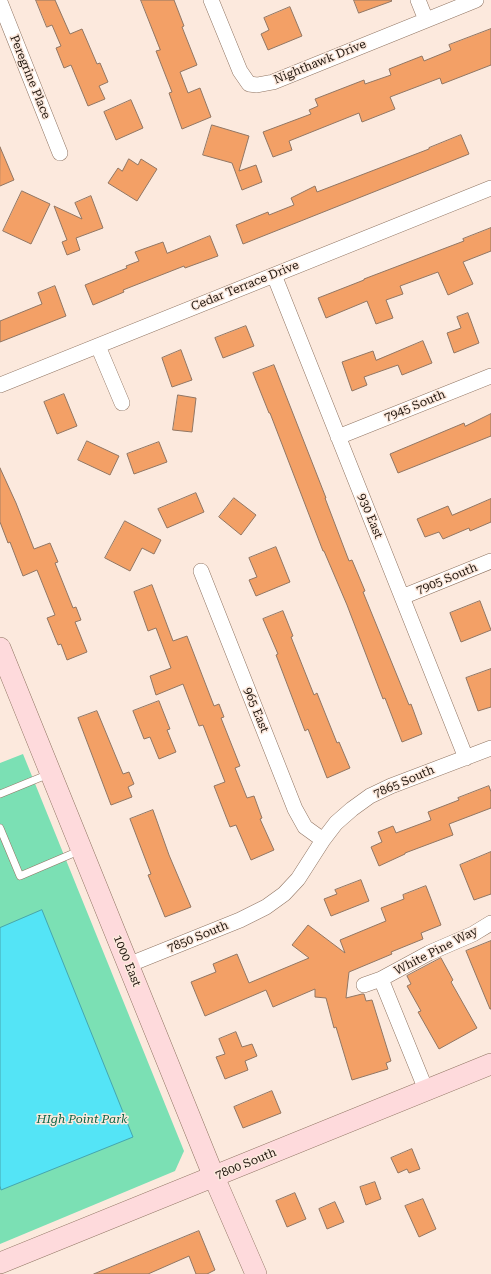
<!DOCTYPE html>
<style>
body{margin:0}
canvas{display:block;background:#fce9dd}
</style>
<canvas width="491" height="1274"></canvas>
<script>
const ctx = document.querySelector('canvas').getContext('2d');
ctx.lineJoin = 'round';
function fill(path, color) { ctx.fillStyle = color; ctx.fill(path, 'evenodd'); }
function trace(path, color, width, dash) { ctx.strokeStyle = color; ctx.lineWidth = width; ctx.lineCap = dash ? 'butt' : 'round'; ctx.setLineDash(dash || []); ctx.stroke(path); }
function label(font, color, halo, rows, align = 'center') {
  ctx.font = font + ' "Roboto Serif",serif'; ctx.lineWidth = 3; ctx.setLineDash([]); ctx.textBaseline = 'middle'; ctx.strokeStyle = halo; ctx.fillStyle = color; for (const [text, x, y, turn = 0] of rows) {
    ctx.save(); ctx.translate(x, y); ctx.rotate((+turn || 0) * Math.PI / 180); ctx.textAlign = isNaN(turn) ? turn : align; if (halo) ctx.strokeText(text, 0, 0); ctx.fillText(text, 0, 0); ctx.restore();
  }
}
fill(new Path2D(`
 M23,754L184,1151L175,1171L0,1244V763Z`), '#7be0b4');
const water = new Path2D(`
 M42,910L133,1137L1,1190L0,1186V928Z`);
fill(water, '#54e4f6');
trace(water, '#44a6b0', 1);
const building = new Path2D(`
 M36,0H55L70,34L82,29L97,64L100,63L108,82L99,86L105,99L88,106L71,65L64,68L56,48L61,46L52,25L47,27Z
 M141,0H174L184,26L182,27L197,65L180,72L188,93L200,88L211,117L182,129L169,93L172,92L156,51L160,50Z
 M354,0H391L392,1L359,13Z
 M290,7L302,36L268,50L261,34L269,30L264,18Z
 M491,29V65L442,84L440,78L390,97L395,109L362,122L359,113L289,141L292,150L273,157L263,132L311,114L309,110L318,106L315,99L364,80L365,84L391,75L389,69L422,56L424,61L451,50L449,45Z
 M131,100L143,128L116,140L104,112Z
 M212,125L249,136L239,171L256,165L262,182L242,190L232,163L203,155Z
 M461,135L469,154L243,244L236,225L268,212L269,215L294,205L291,198L315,186L317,192L429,149V148Z
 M0,147L14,180L0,186Z
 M129,159L138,165L141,159L157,169L137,201L108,183L118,168L122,171Z
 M22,191L50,204L31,244L3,231Z
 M91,196L103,228L76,238L80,250L67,255L62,242L67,240L54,206L82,219L75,203Z
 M491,228V251L463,262L473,284L448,295L438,272L400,286L403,294L386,300L393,318L376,324L367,301L326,318L318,298L364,280V279L464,241L463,239Z
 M210,236L218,256L185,268L184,266L123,290L124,292L93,305L85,285L127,268L126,266L139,261L135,252L163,242L167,253Z
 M55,286L66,316L0,342V321L42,304L38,293Z
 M468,313L479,343L454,353L447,333L461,328L457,317Z
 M246,326L254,346L223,358L215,338Z
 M423,341L432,363L402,375L398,365L364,377L367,385L352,391L342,362L373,351L376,360Z
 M181,350L192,380L172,387L162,358Z
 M274,365L326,498H325L349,561L352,560L365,591L363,592L409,705L411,704L422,734L402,742L385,698L383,699L347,605L324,551H323L270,413H269L253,373Z
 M64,394L77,426L57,434L44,402Z
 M178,395L196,398L192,432L173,430Z
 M491,414V436L398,473L390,454L464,423L465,426Z
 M87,441L119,456L110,475L78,460Z
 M159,442L167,462L134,474L127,454Z
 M0,468L16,503L34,549L50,543L58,562L55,563L73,608L76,607L81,620L75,622L87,652L67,660L61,644L58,645L47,618L55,615L37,570L23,576L10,542L8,543L0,522Z
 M196,493L204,512L167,528L158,509Z
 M234,498L256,515L241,535L219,517Z
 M491,499V522L470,531L469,528L443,539L439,532L425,537L417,519L448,506L452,515Z
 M125,521L161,540L154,554L142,548L130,571L105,558Z
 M276,547L290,582L256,596L249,580L257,577L249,558Z
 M152,585L173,641L187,636L214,706L219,704L224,717L221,718L240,766L235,768L247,798L254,796L262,818L260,819L274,850L251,860L236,825L230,827L214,786L225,782L203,725L199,726L183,684L156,695L150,676L171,668L156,628L148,631L134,592Z
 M480,601L491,630L461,642L450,613Z
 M283,611L293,636L291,637L314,695L317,693L337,743L339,742L350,768L327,778L308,729L305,731L276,655L278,654L263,619Z
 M491,669V707L478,711L466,678Z
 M159,701L170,729L167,730L176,752L159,759L150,737L144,739L133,711Z
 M97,711L123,774L129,772L134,784L128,787L132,797L111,805L78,718Z
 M489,786L491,792V808L449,824L453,835L405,853V854L379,866L371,847L382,842L378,832L393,826L396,833L431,820L428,812L459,800L458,798Z
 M153,810L169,855L191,907L165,917L148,875L151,874L130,819Z
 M491,852V894L474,900L460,865Z
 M361,880L369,901L331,916L324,899L337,894L335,890Z
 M426,886L441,925L421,933L423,939L391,952L392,954L349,972L346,998L362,994H364L366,1001L372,1000L391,1061L386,1063L388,1069L352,1080L336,1027L334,1028L326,998L315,997V989L273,1007L266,990L205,1016L191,982L216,972L213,964L237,954L249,983L309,958L292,945L308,925L345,953L340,940L386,921L381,908L404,899L403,895Z
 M491,941V1009H490L466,951Z
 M441,958L453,980L451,982L477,1028L439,1049L418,1012L421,1011L407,986L411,984L407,976Z
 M236,1032L242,1047L252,1044L257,1056L245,1061L248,1070L225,1079L216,1057L225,1054L219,1039Z
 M272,1091L281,1113L243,1128L234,1107Z
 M412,1149L420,1169L409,1173L407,1169L398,1173L391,1158Z
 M375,1182L381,1199L366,1205L360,1187Z
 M295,1193L306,1219L287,1227L276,1201Z
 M423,1199L436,1229L419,1237L405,1206Z
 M335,1202L344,1222L327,1229L319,1209Z
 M199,1231L215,1270L207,1274H196L189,1256L148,1274H94Z`);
fill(building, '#f3a066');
trace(building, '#917663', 1);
const lane = new Path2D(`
 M0,794L49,774
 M0,828L20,876L81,850`);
const street = new Path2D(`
 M211,0L240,71L249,84L257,85L273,82L476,0
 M418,0L426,20
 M0,2L60,153
 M274,275L466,758
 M98,346L122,403
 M0,385L491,188
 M338,437L491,376
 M201,571L295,809L305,827L323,840
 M402,597L491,561
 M128,965L240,920L266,907L284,894L298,879L323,840L336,823L352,809L370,796L391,786L491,748
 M381,979L426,1090
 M364,985L381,979L429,953L473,934L491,923`);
const secondary = new Path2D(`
 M0,648L214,1177L256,1274
 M0,1263L491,1064`);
trace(lane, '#907563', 8);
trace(street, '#907563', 16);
trace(secondary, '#907563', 22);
trace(lane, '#fff', 7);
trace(street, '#fff', 15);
trace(secondary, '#fedadc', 21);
label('12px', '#1f150d', '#fce9dd', [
 ["Nighthawk Drive",320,62,-22],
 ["Peregrine Place",30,77,68],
 ["Cedar Terrace Drive",245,286,-22],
 ["7945 South",415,406,-22],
 ["930 East",370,516,68],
 ["7905 South",447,579,-22],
 ["965 East",256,710,68],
 ["7865 South",404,782,-23],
 ["7850 South",198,937,-22],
 ["White Pine Way",436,951,-27],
 ["1000 East",127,961,68],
 ["7800 South",246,1164,-22]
]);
label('italic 12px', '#0a6446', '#fce9dd', [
 ["HIgh Point Park",82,1119]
]);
</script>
